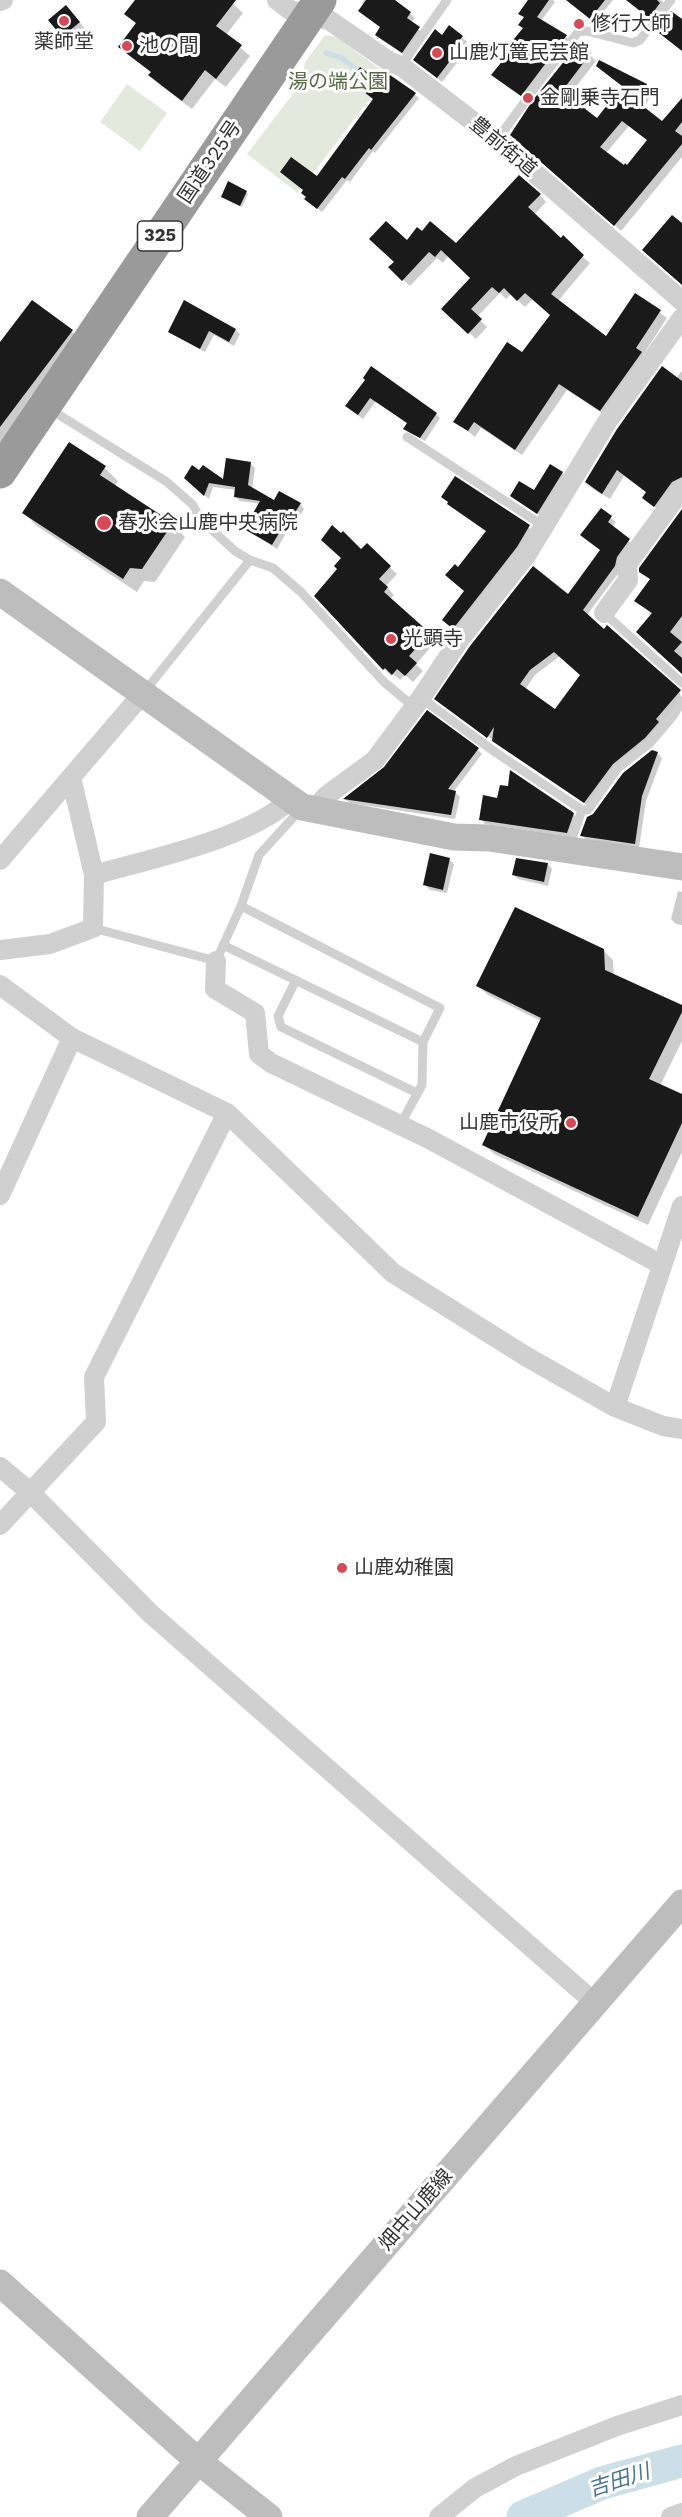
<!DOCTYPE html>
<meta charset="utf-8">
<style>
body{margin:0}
canvas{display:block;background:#fff}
</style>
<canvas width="682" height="2517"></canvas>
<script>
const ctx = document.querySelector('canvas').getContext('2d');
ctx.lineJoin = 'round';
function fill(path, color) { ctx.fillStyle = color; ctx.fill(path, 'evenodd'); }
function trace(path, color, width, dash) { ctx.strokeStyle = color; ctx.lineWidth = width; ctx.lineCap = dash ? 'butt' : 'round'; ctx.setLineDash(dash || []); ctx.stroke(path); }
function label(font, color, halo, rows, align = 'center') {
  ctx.font = font + ' "Work Sans","Noto Sans JP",sans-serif'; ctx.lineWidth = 6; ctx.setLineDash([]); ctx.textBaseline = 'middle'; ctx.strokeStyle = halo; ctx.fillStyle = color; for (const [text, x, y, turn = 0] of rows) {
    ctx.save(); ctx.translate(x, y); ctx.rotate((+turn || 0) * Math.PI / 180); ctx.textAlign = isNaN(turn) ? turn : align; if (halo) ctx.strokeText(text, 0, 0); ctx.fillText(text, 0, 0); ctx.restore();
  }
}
fill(new Path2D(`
 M325,35L337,37L388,75L298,193L247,154L302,82L305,62Z
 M127,84L167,113L140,151L100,122Z`), '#e3e9dd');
fill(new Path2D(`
 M137,0H229L243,13L226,35L250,56L226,87L215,79L192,109L160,85L150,75L152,73L120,47L137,25L126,14Z
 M364,0H395L415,18L411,23L423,33L407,57L377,35L382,28L362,3Z
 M528,0H553L555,2L541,21L570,40L525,99L497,79L524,29L525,18L520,13Z
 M576,0H613L595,22L577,9Z
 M636,0H661L666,5L654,21L638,9Z
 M75,17L88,32L73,46L50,21Z
 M442,37H462L467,42L459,51L463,55L442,82L420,65Z
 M590,55L596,61L568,97L597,120L624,87L597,66L600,62L647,86L652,92L644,109L662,123L682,100V157L621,231L518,141ZM629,126L648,141L628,167H624L606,153Z
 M390,76L419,98L375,153L373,151L350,182L347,180L322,212L310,203L317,178Z
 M246,192L248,194L242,207L224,198Z
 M540,195L546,202L534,215L590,263L558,301L606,339L636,295L667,318L643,355L648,360L608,417L567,390L522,455L481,428L475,437L455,421L522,354L552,315L533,299L525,307L511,294L506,299L500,293L477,317L487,327L476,339L443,309L472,278L448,256L443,263L437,258L410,286L390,267L407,242L422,233L457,245Z
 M236,330L240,334L234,346L214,335L205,352L170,332Z
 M72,332L81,341L0,448V345Z
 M682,371V487L662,513L644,498L647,493L624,476L610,499L593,489L586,482Z
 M367,380L436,414L440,418L425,441L410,433L405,429L408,424L376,401L363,419L352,411Z
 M250,463L255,468L252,489L274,502L300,504L304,509L297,521L294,519L277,549L246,529L260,504L240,501L235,497L236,490L213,487L209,499L190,483L199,472L224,481Z
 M105,468L118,481L115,486L172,524L185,537L155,582L144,581L137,592L37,526L24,513Z
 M562,473L567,477L542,517L512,496L534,492Z
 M455,478L534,531L458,632L448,624L466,591L459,569L487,532L449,504Z
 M601,510L616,522L612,527L634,546L620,571L587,615L679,691L682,699L663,728L618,769L590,807L441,704L568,596L601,551ZM560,656L582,675L555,711L525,690L535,675Z
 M682,512V673L653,615L636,600L651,580L641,571Z
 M367,545L397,574L386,586L394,595L390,599L436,641L416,664L423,671L413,682L405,675L400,680L393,674L391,676L380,665L361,551Z
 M478,750L482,754L454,791L460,797L455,819L350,803L345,799Z
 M657,753L662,758L646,801L639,848L586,840L582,835L594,815Z
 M573,814L578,819L572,837L485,824L481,819Z
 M449,859L454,864L447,893L430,890L425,885Z
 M548,864L552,869L548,886L518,879L514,875Z
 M678,891L682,892V925L676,924L671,919Z
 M603,950L613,960L614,975L682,1006V1041L660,1086L682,1096V1152L648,1225L494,1154L484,1145L541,1021L488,995L478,986Z`), '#0003');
trace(new Path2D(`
 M326,53L342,58L362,74`), '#ccdee7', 5);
trace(new Path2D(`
 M523,2517L602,2483L682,2461`), '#ccdee7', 33);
fill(new Path2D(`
 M135,0H236L216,26L242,45L216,79L205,70L182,101L148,75L151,72L118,47L136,23L124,14Z
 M366,0H395L411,12L407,18L420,27L402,53L375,35L380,27L358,11Z
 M528,0H549L537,17L567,35L521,96L491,75L508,54L504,51L523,28L518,25L524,17L518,14Z
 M566,0H605L590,19Z
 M626,0H657L660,3L649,18Z
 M66,5L80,22L62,37L48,20Z
 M671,11L682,19V51L659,33L662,29L659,26Z
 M449,25L463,36L455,46L459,49L437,78L413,60L435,29L442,35Z
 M578,44L591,53L562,91L597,118L622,86L596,66L599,60L647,84L639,103L662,121L682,98V122L675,131L682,136V144L614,226L510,135L533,100ZM622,121L647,140L627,165L625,163L624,165L600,147Z
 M360,67L383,84L390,75L416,93L371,150L369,148L345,179L342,177L317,209L304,199L306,197L301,193L303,190L280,172L291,157L317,176L373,99L350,81Z
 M519,175L541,194L528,207L561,238L563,235L584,255L551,294L606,336L635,293L661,310L636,348L642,352L600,411L559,384L515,450L474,422L468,431L453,422L507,342L522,352L550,315L525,293L517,301L504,288L499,293L492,287L471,309L482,319L468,334L441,309L470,278L441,250L435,257L429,252L402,281L388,267L394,262L369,239L386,221L407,240L417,227L422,231L430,221L456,243Z
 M228,181L247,191L240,206L221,197Z
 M672,215L682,223V285L642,250Z
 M32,300L73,330L0,427V342Z
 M184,300L236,329L229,342L209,331L200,349L168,332Z
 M371,366L437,413L420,438L403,429L407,423L370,398L358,415L345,406L365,380L363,378Z
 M662,366L682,381V477L672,482L654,507L642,498L646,492L617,470L602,494L585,482L617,429Z
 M69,442L106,466L100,475L173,523L142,569L130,568L123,579L22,513Z
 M226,458L251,462L248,485L274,500L279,491L301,503L292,517L289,516L272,545L244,529L260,501L234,497L235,487L209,483L204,496L184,478L192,465L199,470L203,465L223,479Z
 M550,464L563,472L537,514L510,496L519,481L534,490Z
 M455,476L530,525L517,547L453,629L442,620L464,591L445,575L455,564L458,567L486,531L447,504L448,502L441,497Z
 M601,508L612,516L608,522L630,539L617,557L615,566L583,610L604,629L607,625L681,690L656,719L659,722L658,723L645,738L613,764L584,803L492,741L494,727L487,738L434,699L470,646L533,566L568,594L600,550L580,535ZM554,652L580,675L555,709L520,684L530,670Z
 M682,509V616L670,632L682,642L674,651L682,658V674L636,632L652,613L634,601L650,579L639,572V568Z
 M332,525L341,533L343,531L361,549L367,543L391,566L379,579L388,587L384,592L430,633L409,656L417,663L405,676L397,669L392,675L385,668L383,670L314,596L337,569L334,566L341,558L321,540Z
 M427,710L479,748L448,789L456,791L451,815L343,799L384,767Z
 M652,750L658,752L642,796L635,844L580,836L587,817L593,814L623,773Z
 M510,770L574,813L567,833L479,820L483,795L497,798L500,785L508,786Z
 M430,853L450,858L443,890L423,885Z
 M516,858L548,863L544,882L512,875Z
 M515,907L604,949L605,970L682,1005V1012L649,1079L682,1094V1123L638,1217L482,1145L541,1018L476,986Z`), '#1a1a1a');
trace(new Path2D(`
 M401,66L447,0
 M529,95L578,32L587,31L633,43L640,40L671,0
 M497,140L526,100
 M48,408L167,482L193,505L200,519L235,551L250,560L273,568L301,592L384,682L414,707
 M407,437L545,527
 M604,613L682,683
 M145,691L250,560
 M421,698L495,752L582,810H588L618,768L650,743L673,716L682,701
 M569,847L582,810
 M93,928L216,961L241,906L259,855L301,809
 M223,945L423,1042L440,1008L241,906
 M296,980L278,1016L281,1027L417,1093
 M400,1125L422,1085L423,1042`), '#d0d0d0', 9);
trace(new Path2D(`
 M277,0L290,10L329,20L390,62L401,66L497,140L682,301
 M0,1L3,0
 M604,613L628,580L627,564L682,489
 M314,810L326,796L375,760L421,698L460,639L527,554L607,422L682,318
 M0,860L144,692
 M94,875C149,859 248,839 290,800
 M0,950L50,944L93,928L94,875L71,777
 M216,961L215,989L255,1013L259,1054L271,1063L429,1139L662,1265
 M0,985L72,1038L227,1113L393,1273L527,1357L615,1407L663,1426L682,1429
 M0,1195L72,1038
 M615,1407L682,1206
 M0,1467L30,1492L151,1614L595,2003
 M0,1525L96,1422L94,1377L227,1113
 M439,2517L475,2488L516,2466L617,2426L682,2405
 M671,2517L682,2513`), '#d0d0d0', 20);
trace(new Path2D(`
 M0,592L302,807L454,837L489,838L682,867
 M0,2283L198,2461L269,2517
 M150,2517L682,1903`), '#bdbdbd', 27);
trace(new Path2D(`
 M0,472L320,0`), '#9a9a9a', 33);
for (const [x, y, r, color] of [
 [64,21,6,"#d64958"],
 [579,24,6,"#d64958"],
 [127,46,6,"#d64958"],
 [437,53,6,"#d64958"],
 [528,98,6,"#d64958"],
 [104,523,8,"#d64958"],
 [391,639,6,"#d64958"],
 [571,1123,6,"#d64958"],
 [342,1568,6,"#d64958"]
]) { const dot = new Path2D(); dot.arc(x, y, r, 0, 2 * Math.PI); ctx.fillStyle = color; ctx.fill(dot); trace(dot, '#fff', 2); }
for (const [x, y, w] of [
 [160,236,45]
]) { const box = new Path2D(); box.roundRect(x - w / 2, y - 15, w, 30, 4.5); ctx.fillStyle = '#fff'; ctx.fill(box); trace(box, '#333', 1.5); }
label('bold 18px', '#333', null, [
 ["325",160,236]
]);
label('20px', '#333', '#fff', [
 ["修行大師",591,24],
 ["薬師堂",64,42,"center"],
 ["池の間",139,46],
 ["山鹿灯篭民芸館",449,53],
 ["金剛乗寺石門",540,98],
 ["春水会山鹿中央病院",118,523],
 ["光顕寺",403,639],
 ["山鹿市役所",559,1123,"right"],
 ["山鹿幼稚園",354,1568]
], 'left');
label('20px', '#576b43', '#fff', [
 ["湯の端公園",338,82]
]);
label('20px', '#333', '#fff', [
 ["豊前街道",503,147,40],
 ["国道325号",210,162,-56],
 ["畑中山鹿線",416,2210,-49]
]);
label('italic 21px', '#47758e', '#fff', [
 ["吉田川",619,2481,-18]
]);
</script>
